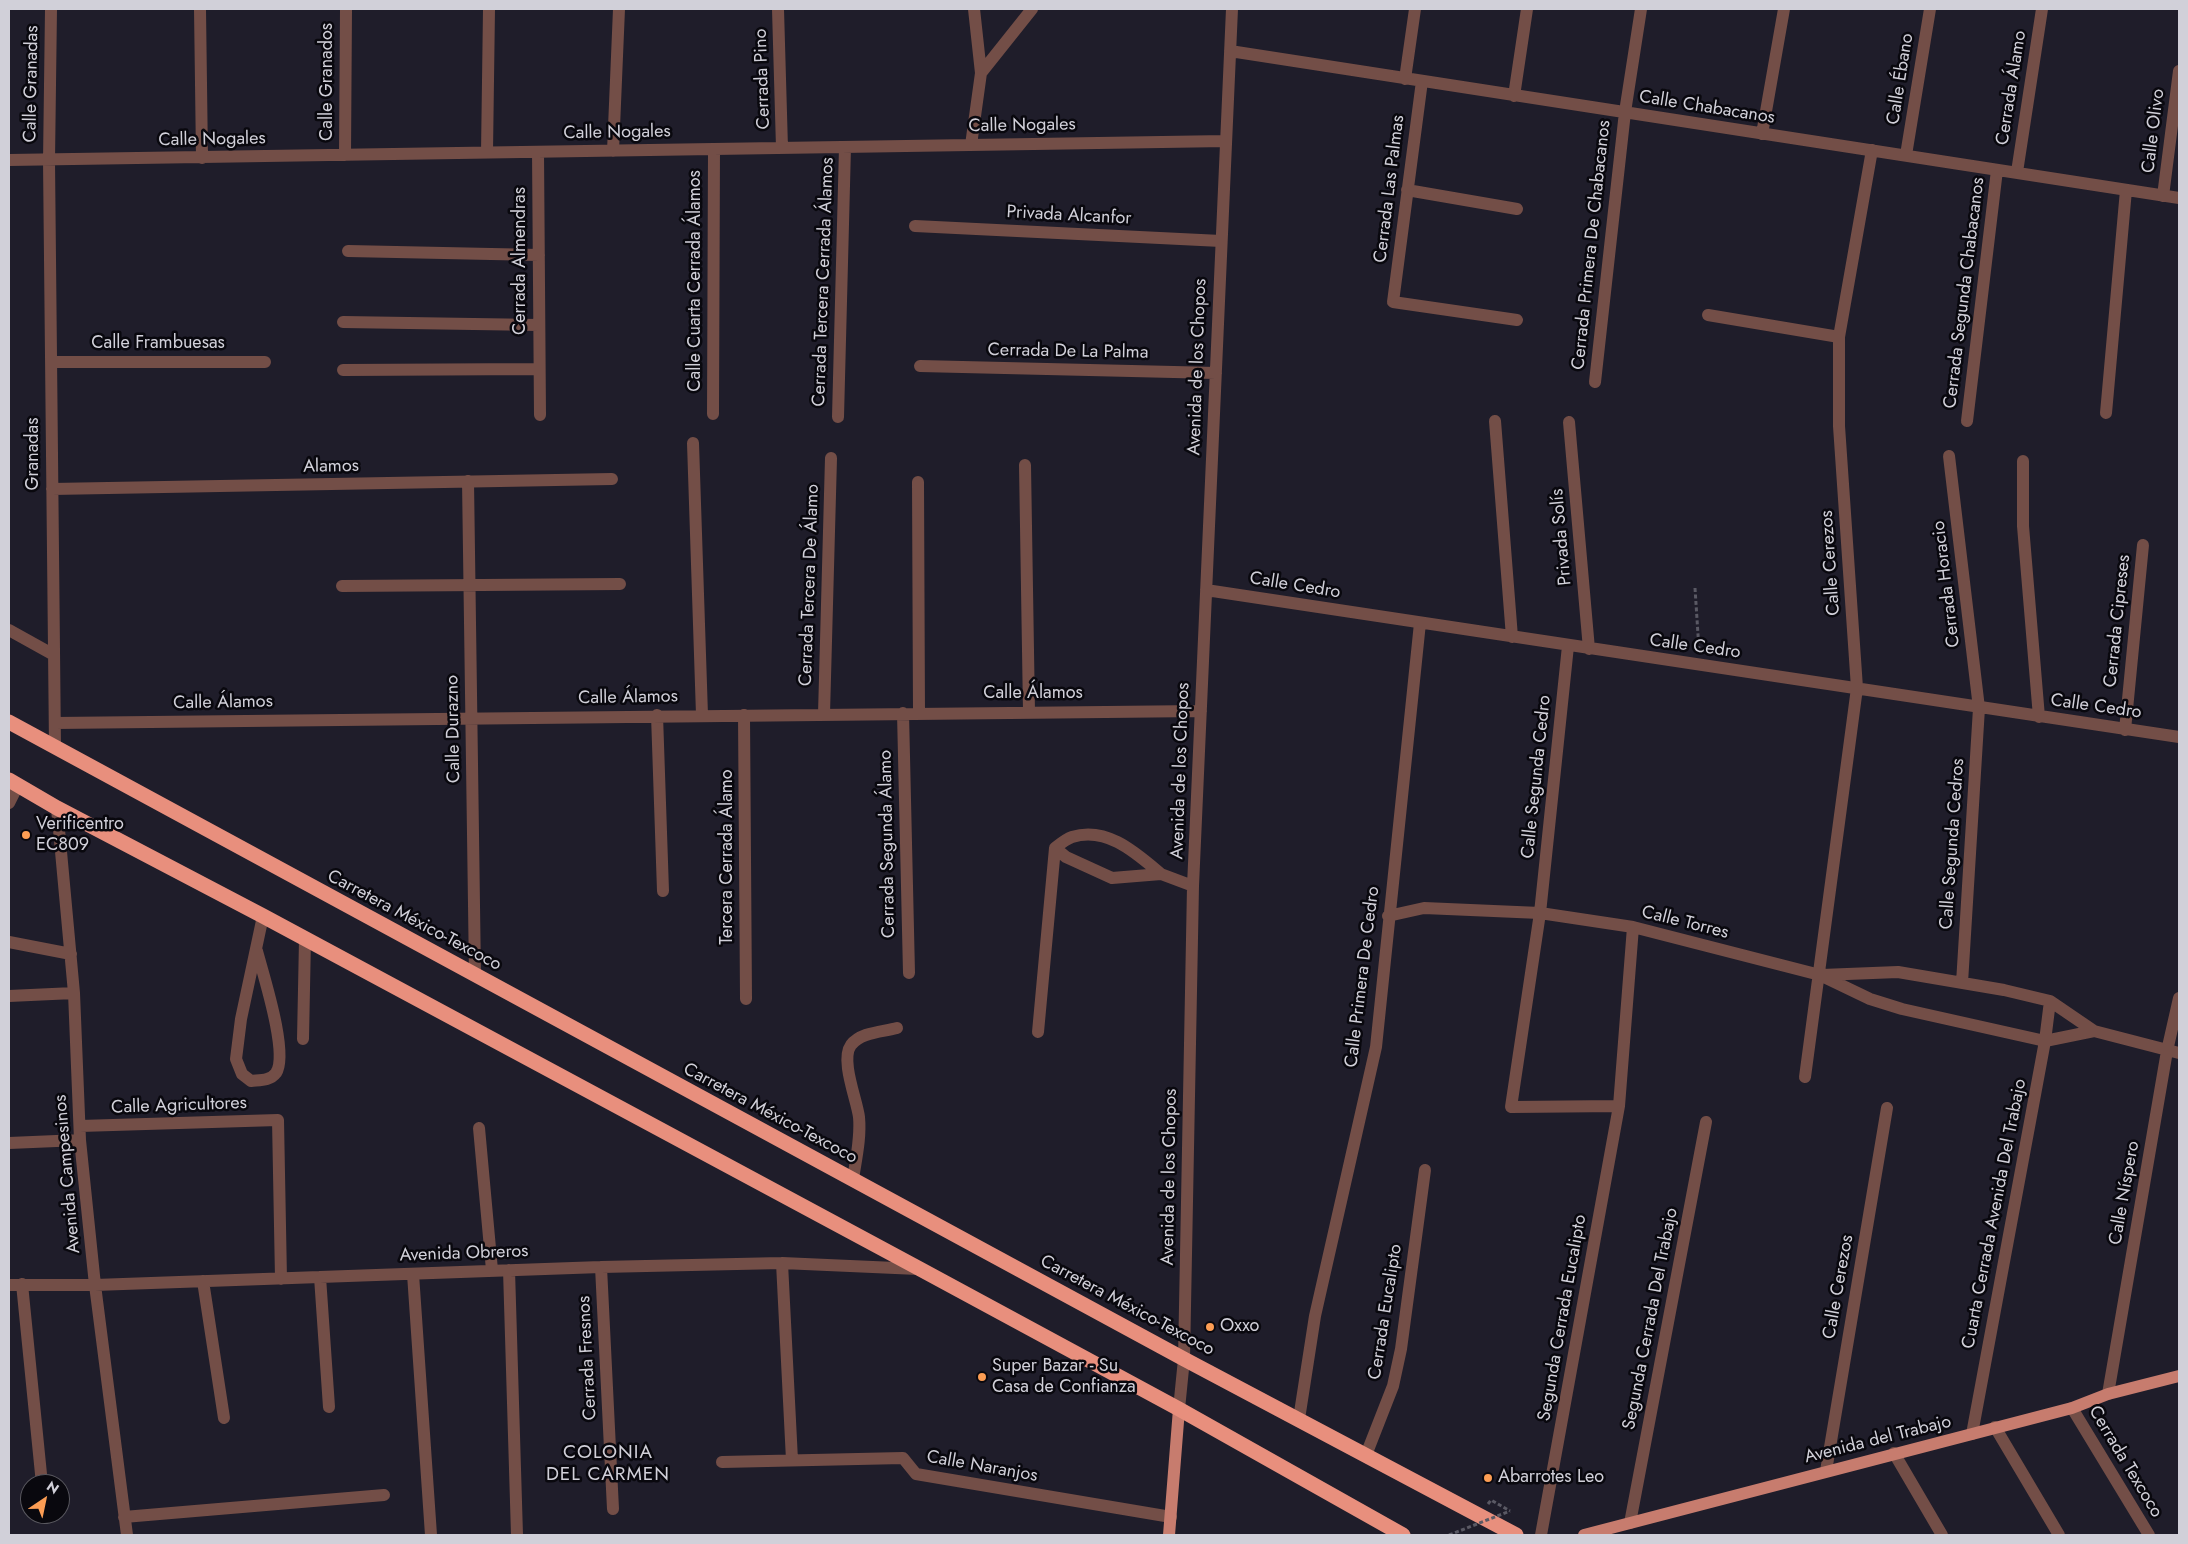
<!DOCTYPE html>
<meta charset="utf-8">
<style>
body{margin:0}
#map{position:relative;width:2188px;height:1544px;overflow:hidden;background:#1f1d2a;font-family:Jost,sans-serif}
canvas{display:block}
.frame{position:absolute;inset:0;border:10px solid #d1d0d9;pointer-events:none}
.north{position:absolute;left:20px;top:1474px;width:50px;height:50px;box-sizing:border-box;background:#09080e;border:1px solid #59585f;border-radius:50%;rotate:34deg;font-size:14px;font-weight:700;line-height:20px;text-align:center;color:#d1d0d9}
.north::after{content:'';display:block;margin:auto;width:18px;height:22px;background:#fc9d54;clip-path:polygon(50% 0,100% 100%,50% 72%,0 100%)}
</style>
<div id="map">
<canvas width="2188" height="1544"></canvas>
<div class="frame"></div>
<div class="north">N</div>
</div>
<script>
const ctx = document.querySelector('canvas').getContext('2d');
ctx.lineJoin = 'round';
function trace(path, color, width, dash) { ctx.strokeStyle = color; ctx.lineWidth = width; ctx.lineCap = dash ? 'butt' : 'round'; ctx.setLineDash(dash || []); ctx.stroke(path); }
function label(font, color, halo, rows, align = 'center') {
  ctx.font = font + ' Jost,sans-serif'; ctx.lineWidth = 5; ctx.setLineDash([]); ctx.textBaseline = 'middle'; ctx.strokeStyle = halo; ctx.fillStyle = color; for (const [text, x, y, turn = 0] of rows) {
    ctx.save(); ctx.translate(x, y); ctx.rotate((+turn || 0) * Math.PI / 180); ctx.textAlign = isNaN(turn) ? turn : align; if (halo) ctx.strokeText(text, 0, 0); ctx.fillText(text, 0, 0); ctx.restore();
  }
}
trace(new Path2D(`
 M1695,588L1699,650
 M1488,1504L1491,1500L1510,1511`), '#5a5964', 3, [4, 2.5]);
trace(new Path2D(`
 M51,9L49,161L55,747
 M200,9L202,158
 M778,9L782,148
 M1230,51L2179,198
 M981,73L1032,9
 M1405,79L1415,9
 M1422,81L1393,302L1517,320
 M1514,96L1527,9
 M1762,134L1784,9
 M971,145L981,73L974,9
 M613,151L619,9
 M487,152L489,9
 M538,152L540,415
 M345,155L346,9
 M1906,155L1930,9
 M9,160L1226,141
 M2017,172L2042,9
 M1407,190L1517,209
 M2163,196L2179,71
 M915,226L1221,241
 M348,251L539,255
 M1708,315L1839,337
 M343,322L539,325
 M52,362H265
 M920,366L1216,373
 M343,370L539,369
 M1595,382L1625,112L1641,9
 M2106,413L2126,190
 M713,414L714,149
 M838,417L845,147
 M1495,421L1512,637
 M1967,421L1997,170
 M1569,422L1589,649
 M693,443L702,715
 M1949,456L1979,708L1962,983
 M2023,461V526L2039,717
 M1025,465L1029,712
 M468,481L475,975
 M918,482L919,713
 M52,489L612,479
 M342,586L620,584
 M1206,590L2179,737
 M9,630L54,655
 M1568,646L1540,913L1511,1107L1619,1106
 M903,713L909,973
 M824,714L831,458
 M657,715L663,891
 M744,715L746,999
 M55,723L1201,711
 M2125,730L2143,545
 M9,803L18,785
 M57,808L74,993L80,1140L95,1285L127,1535
 M1055,848L1066,857L1112,878L1161,874L1193,886
 M1055,848C1060,844 1066,839 1072,837C1107,826 1136,853 1161,874
 M1388,916L1424,908L1540,913L1633,927L1820,975L1870,999L1902,1009L2045,1041L2094,1031
 M9,942L71,954
 M257,951C263,974 289,1054 276,1073C270,1081 260,1080 251,1081L242,1074L236,1059L241,1019L263,916
 M1822,975L1898,972L2004,990L2050,1001L2094,1031L2179,1053
 M9,996L74,993
 M1038,1032L1055,848
 M303,1039L305,939
 M1805,1077L1857,688L1839,426V337L1872,150
 M80,1126L278,1120L281,1279
 M479,1128L492,1270
 M9,1143L80,1140
 M853,1179C856,1159 861,1138 859,1117C857,1100 840,1060 851,1045C861,1032 882,1032 897,1028
 M782,1263L792,1460
 M601,1267L613,1509
 M509,1270L517,1535
 M413,1274L431,1535
 M320,1277L329,1407
 M203,1281L224,1418
 M22,1284L42,1484
 M9,1285H95L601,1267L782,1263L918,1269
 M2108,1394L2167,1051L2179,998
 M2072,1408L2149,1535
 M1179,1409L1184,1359L1193,886L1232,9
 M1299,1419L1315,1316L1376,1047L1420,623
 M1995,1427L2059,1535
 M1972,1434L2045,1041L2050,1001
 M1894,1453L1942,1535
 M1366,1455L1393,1386L1401,1349L1425,1170
 M722,1462L903,1458L916,1474L1171,1517
 M1826,1471L1887,1108
 M124,1517L384,1495
 M1630,1523L1706,1122
 M1541,1535L1619,1106L1633,927`), '#734e47', 12);
trace(new Path2D(`
 M1169,1535L1179,1409
 M1584,1535L2072,1408L2108,1394L2179,1376`), '#c77c6e', 12);
trace(new Path2D(`
 M9,722L1184,1359L1516,1535
 M9,780L57,808L263,916L920,1269L1179,1409L1403,1535`), '#e88f7d', 15);
trace(new Path2D(`
 M1449,1535L1510,1511`), '#5a5964', 3, [4, 2.5]);
for (const [x, y, r, color] of [
 [26,835,5,"#fc9d54"],
 [1210,1327,5,"#fc9d54"],
 [982,1377,5,"#fc9d54"],
 [1488,1478,5,"#fc9d54"]
]) { const dot = new Path2D(); dot.arc(x, y, r, 0, 2 * Math.PI); ctx.fillStyle = color; ctx.fill(dot); trace(dot, '#09080e', 2); }
label('18px', '#d1d0d9', '#09080e', [
 ["Cerrada Pino",763,79,-92],
 ["Calle Ébano",1901,79,-81],
 ["Calle Granados",328,82,-90],
 ["Calle Granadas",32,84,-89],
 ["Cerrada Álamo",2012,88,-81],
 ["Calle Chabacanos",1707,108,9],
 ["Calle Nogales",1022,126,-1],
 ["Calle Olivo",2154,131,-83],
 ["Calle Nogales",617,133,-1],
 ["Calle Nogales",212,140,-1],
 ["Cerrada Las Palmas",1390,189,-83],
 ["Privada Alcanfor",1069,216,3],
 ["Cerrada Primera De Chabacanos",1592,245,-84],
 ["Cerrada Almendras",521,261,-90],
 ["Calle Cuarta Cerrada Álamos",696,281,-90],
 ["Cerrada Tercera Cerrada Álamos",824,282,-88],
 ["Cerrada Segunda Chabacanos",1965,293,-83],
 ["Calle Frambuesas",158,344],
 ["Cerrada De La Palma",1068,352,1],
 ["Avenida de los Chopos",1198,367,-88],
 ["Granadas",34,454,-90],
 ["Alamos",331,467,-1],
 ["Privada Solís",1562,537,-95],
 ["Calle Cerezos",1831,563,-94],
 ["Cerrada Horacio",1947,584,-97],
 ["Cerrada Tercera De Álamo",810,585,-88],
 ["Calle Cedro",1295,586,9],
 ["Cerrada Cipreses",2118,621,-84],
 ["Calle Cedro",1695,647,8],
 ["Calle Álamos",1033,694],
 ["Calle Álamos",628,698,-1],
 ["Calle Álamos",223,703,-1],
 ["Calle Cedro",2096,707,8],
 ["Calle Durazno",454,729,-91],
 ["Avenida de los Chopos",1181,771,-88],
 ["Calle Segunda Cedro",1537,777,-84],
 ["Cerrada Segunda Álamo",888,844,-91],
 ["Calle Segunda Cedros",1953,844,-86],
 ["Tercera Cerrada Álamo",728,857,-90],
 ["Carretera México-Texcoco",414,921,28],
 ["Calle Torres",1685,923,14],
 ["Calle Primera De Cedro",1363,977,-83],
 ["Calle Agricultores",179,1106,-2],
 ["Carretera México-Texcoco",770,1114,28],
 ["Avenida Campesinos",68,1174,-95],
 ["Avenida de los Chopos",1170,1177,-89],
 ["Calle Níspero",2125,1193,-80],
 ["Cuarta Cerrada Avenida Del Trabajo",1995,1214,-79],
 ["Avenida Obreros",464,1254,-2],
 ["Calle Cerezos",1839,1287,-80],
 ["Carretera México-Texcoco",1127,1306,28],
 ["Cerrada Eucalipto",1386,1312,-81],
 ["Segunda Cerrada Eucalipto",1563,1318,-80],
 ["Segunda Cerrada Del Trabajo",1651,1319,-79],
 ["Cerrada Fresnos",588,1358,-93],
 ["Avenida del Trabajo",1878,1440,-14],
 ["Cerrada Texcoco",2125,1462,59],
 ["Calle Naranjos",982,1467,10]
]);
label('18px', '#d1d0d9', '#09080e', [
 ["Verificentro",36,825],
 ["EC809",36,846],
 ["Oxxo",1220,1327],
 ["Super Bazar - Su",992,1367],
 ["Casa de Confianza",992,1388],
 ["Abarrotes Leo",1498,1478]
], 'left');
ctx.letterSpacing = '1px';
label('19px', '#d1d0d9', '#09080e', [
 ["COLONIA",608,1453],
 ["DEL CARMEN",608,1475]
]);
ctx.letterSpacing = '0px';
</script>
